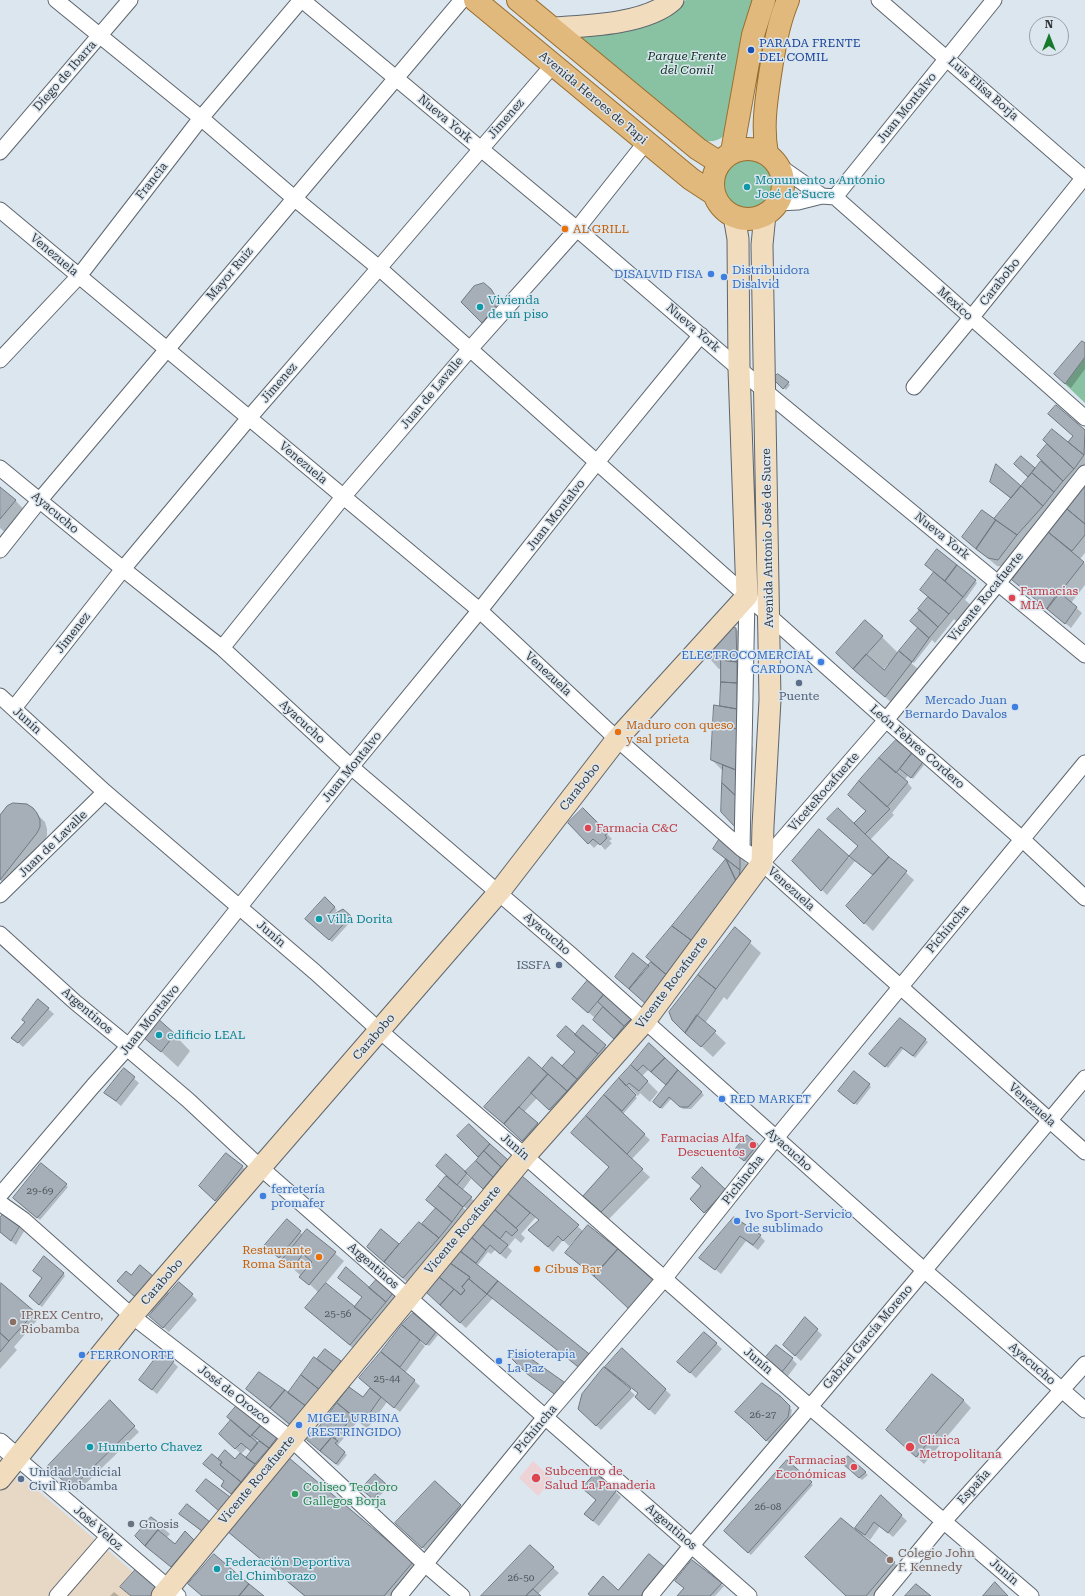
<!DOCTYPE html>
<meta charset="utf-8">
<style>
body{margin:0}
#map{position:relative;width:1085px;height:1596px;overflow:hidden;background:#dce6ef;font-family:"Roboto Serif",serif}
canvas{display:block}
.north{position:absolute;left:1029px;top:16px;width:40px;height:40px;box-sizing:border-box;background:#dce6ef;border:1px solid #99a0a7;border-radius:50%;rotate:0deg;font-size:11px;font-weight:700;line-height:16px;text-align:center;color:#34383c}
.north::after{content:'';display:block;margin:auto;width:14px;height:18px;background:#167a2c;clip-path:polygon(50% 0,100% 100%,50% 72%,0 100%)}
</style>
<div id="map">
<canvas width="1085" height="1596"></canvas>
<div class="north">N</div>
</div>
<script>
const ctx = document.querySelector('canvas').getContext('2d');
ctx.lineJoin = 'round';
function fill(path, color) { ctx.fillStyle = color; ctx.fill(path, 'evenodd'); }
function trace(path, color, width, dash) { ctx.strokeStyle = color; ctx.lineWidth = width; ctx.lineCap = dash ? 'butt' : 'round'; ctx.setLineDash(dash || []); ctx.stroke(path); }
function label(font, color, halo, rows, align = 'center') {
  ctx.font = font + ' "Roboto Serif",serif'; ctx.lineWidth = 3; ctx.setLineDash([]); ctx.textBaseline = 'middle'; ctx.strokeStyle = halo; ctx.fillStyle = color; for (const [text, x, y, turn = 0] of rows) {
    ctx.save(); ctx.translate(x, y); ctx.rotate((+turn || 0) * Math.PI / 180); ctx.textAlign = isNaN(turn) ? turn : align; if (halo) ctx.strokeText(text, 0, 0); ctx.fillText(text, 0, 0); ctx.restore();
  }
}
fill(new Path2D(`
 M0,1458L161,1596H0Z`), '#e7d8c5');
fill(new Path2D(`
 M533,1461L553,1479L538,1496L519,1478Z`), '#edd3d6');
fill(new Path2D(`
 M686,0H756L724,136C716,142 710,142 699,140L570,33L672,12Z
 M724 184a25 25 0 1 1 50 0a25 25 0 1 1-50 0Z
 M1085,357V403L1065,384Z`), '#89c2a2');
fill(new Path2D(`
 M491,290L499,300L501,305L485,324L462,302Z
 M1085,345V369L1071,388L1061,380Z
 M774,379L788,383L790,385L786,390Z
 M1056,406L1085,431V465L1022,541L1007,567L997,566L972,545L1011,499L991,482L996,466L1021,487L1029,477L1015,464L1021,457L1036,469L1042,461L1038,456L1049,445L1071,446L1074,437L1049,414Z
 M1085,486V553L1080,559L1085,564V585L1071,603L1082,613L1071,628L1024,590L1013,579Z
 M0,488L15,500L31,517L13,539L0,528Z
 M935,572L975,581L977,583L965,600L971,605L957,622L954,619L935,643L932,640L914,663L911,661L910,662L919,670L893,704L853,669L882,637L898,653L919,628L912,621L929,597ZM888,664L889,666L884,672L883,670Z
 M736,629L747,640L753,680V699L748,698L739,733L753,747L752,786L738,780L723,771L712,760L723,708L721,706L722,669H719L709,658ZM727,766L741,771L740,773L727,768Z
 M911,753L924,765L913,779L908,775L905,780L912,788L892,813L894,815L870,840L914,880L873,931L855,914L874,876L855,861L827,895L793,861L819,831L849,858L859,847L837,827L854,824L867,811L849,795Z
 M32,809L45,822L47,829V835L45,842L8,888L0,880V816Z
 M583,809L612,839L609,841L612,843L605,850L599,843L594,848L569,823Z
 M714,849L740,856L748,865V877L742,872L740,887L680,987L649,968L726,860Z
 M325,899L337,910L330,918L336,923L340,918L343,910L353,919L332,942L306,919Z
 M735,929L761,953L727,1000L724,997L705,1023L726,1043L713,1057L673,1020Z
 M588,982L631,1019L642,1029L620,1043L599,1025L595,1018L579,1004Z
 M38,1000L54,1014L23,1047L12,1037L26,1022Z
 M900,1019L928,1042L915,1058L904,1048L888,1068L873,1056Z
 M583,1026L610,1051L552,1112L537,1098L524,1112L540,1126L525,1143L491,1112L542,1070L562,1068L576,1052L575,1036Z
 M174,1034L190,1051L178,1067L145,1037Z
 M664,1058L704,1095L691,1109H683L672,1098L662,1109L654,1102L667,1085L649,1069L642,1076L658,1092L650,1102L640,1093L638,1096L630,1088L629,1090L637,1098L623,1114L650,1140L631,1160L650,1177L609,1219L592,1204L610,1168L572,1133L632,1066Z
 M124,1070L139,1083L121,1106L105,1093Z
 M869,1085L871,1087L857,1105L841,1093Z
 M469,1125L510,1163L486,1190L466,1172L480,1157L458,1136Z
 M758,1144L763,1149L750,1165L740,1157Z
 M227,1155L245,1169L218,1202L201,1186Z
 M41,1164L68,1187L40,1220L17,1200Z
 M466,1174L471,1179L462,1191L477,1203L408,1283L374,1252L381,1231L399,1245L422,1226L437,1209L427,1200L447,1176ZM444,1190L468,1210L467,1211L443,1191Z
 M522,1177L584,1232L617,1250L655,1283L632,1310L566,1253L579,1238L578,1237L569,1246L563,1240L553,1252L535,1235L540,1221L536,1217L521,1234L525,1238L521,1243L515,1238L508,1247L512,1251L506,1259L495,1250L491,1254L488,1252L477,1266L493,1298L466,1328L432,1297L471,1238Z
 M726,1190L710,1217L691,1199Z
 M734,1218L760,1236L765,1241L758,1250L746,1241L721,1274L701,1258Z
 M0,1219L26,1228L16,1245L0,1232Z
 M287,1221L303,1235L307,1230L344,1261L325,1284L355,1308L363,1298L344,1283L393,1293L398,1299L355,1350L312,1313L319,1293L285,1261L270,1251Z
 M63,1273L65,1276L42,1307L32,1299Z
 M131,1277H153L170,1294L192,1295L197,1300L169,1332L156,1321L153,1313L119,1281Z
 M0,1286L39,1318L14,1347L17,1350L0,1369Z
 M413,1314L438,1335L429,1346L421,1340L420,1341L425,1346L405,1373L420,1386L400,1412L387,1402L367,1429L358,1421L337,1446L347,1455L338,1466L308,1440L321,1426L363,1399L371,1388L360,1378Z
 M805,1318L822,1335L801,1361L784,1345Z
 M705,1333L722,1349L696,1378L684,1367Z
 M622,1349L671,1395L655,1415L636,1397L640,1392L623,1381L622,1383L635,1395L601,1430L580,1409L583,1394Z
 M325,1350L345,1367L303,1437L247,1389L289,1395Z
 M792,1359L797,1364L788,1376L772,1364Z
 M173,1362L178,1367L157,1394L140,1380Z
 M779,1397L792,1410L790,1420L769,1443L753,1426Z
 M963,1400L971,1408L924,1464L895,1438Z
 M110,1402L139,1432L77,1492L48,1467Z
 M238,1406L285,1445L234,1496L225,1488L226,1481L221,1463L246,1459L252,1452L247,1448L241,1454L225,1439ZM258,1439L260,1441L258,1444L255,1442Z
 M848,1457L868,1475L862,1480L843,1463Z
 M787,1461L813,1485L751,1555L725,1531Z
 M596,1474L621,1497L599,1526L590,1519L597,1501Z
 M375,1475L388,1487L376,1500L363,1489Z
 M435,1483L462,1508L425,1550L396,1523Z
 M881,1496L907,1521L893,1537L880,1526L870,1540L863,1535L862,1536L900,1568L876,1596H847L854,1530Z
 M187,1505L207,1536L180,1514Z
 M151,1518L170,1534L166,1538L175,1545L185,1533L196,1543L174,1569L144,1544Z
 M228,1531L412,1563L423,1574L404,1596H304Z
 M530,1547L559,1573L538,1594L539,1596H483Z
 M721,1584L724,1586L715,1596H679Z
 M114,1592L119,1596H110Z`), '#0003');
const building = new Path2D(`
 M484,283L491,289L499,302L482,323L461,302L474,286Z
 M1082,341L1085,343V357L1065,384L1054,374Z
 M778,374L789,382L783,389L772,378Z
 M1056,405L1085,430L1084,455L1068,442L1073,436L1048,414Z
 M1052,429L1084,455L1074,469L1043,440Z
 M1047,444L1074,469L1063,481L1037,456Z
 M1021,456L1035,468L1028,477L1014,464Z
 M1041,461L1063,481L1054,492L1032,473Z
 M996,464L1021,486L1011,498L990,482Z
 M1032,473L1054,492L1043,506L1021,486Z
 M1085,484V524L1067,509Z
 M1021,486L1043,506L1017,535L994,519Z
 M0,487L16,500L0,519Z
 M1067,509L1085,524V535L1072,551L1048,532Z
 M982,510L996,520L976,549L962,537Z
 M996,520L1017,535L998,560L988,558L976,549Z
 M1048,532L1084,562L1047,609L1012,580Z
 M937,549L957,565L945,581L925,565Z
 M957,565L976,580L963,597L945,581Z
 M934,572L963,597L949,614L920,590Z
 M1059,592L1077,607L1065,624L1047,609Z
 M928,597L949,614L938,627L918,609Z
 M920,610L938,627L929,638L910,621Z
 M865,620L883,636L853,669L836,653Z
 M731,627L736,628L737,662L707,658Z
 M918,628L929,638L912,662L899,651Z
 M899,651L912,662L885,697L853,669L866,654L884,670Z
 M721,660L737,662V683L721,682Z
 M721,682L737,683V709L720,706Z
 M714,705L737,709V729L713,723Z
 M713,723L737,729L736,770L711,760Z
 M896,740L912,753L896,773L879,758Z
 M912,753L923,762L911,778L900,769Z
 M879,758L908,782L887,807L859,781Z
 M723,765L736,770V796L722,783Z
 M859,781L890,809L865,834L854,823L866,811L848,795Z
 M722,783L736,796V828L721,812Z
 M13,803L27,804L33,808L37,813L40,820V827L37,833L0,880V815L7,806Z
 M583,808L608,833L605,835L607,838L600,845L593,839L588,844L568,823Z
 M838,808L889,857L873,875L849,856L858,846L827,819Z
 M819,829L849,856L821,891L792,861Z
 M720,838L740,856V870L713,849Z
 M889,857L907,871L864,924L846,906Z
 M726,859L738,885L695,943L672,926Z
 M726,859L740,870L738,885Z
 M325,897L335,907L328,915L336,921L339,918L334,914L343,909L351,916L329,940L305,919Z
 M672,926L695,943L669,977L646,957Z
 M735,927L751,941L716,989L698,975Z
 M633,953L649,966L629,989L615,977Z
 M651,962L669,977L647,1005L629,989Z
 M698,975L716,989L685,1033L672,1020L669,1012Z
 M588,980L604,994L588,1013L572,999Z
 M604,994L632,1018L624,1026L598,1002Z
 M38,999L49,1008L18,1043L11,1038L25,1022L22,1020Z
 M603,1007L624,1026L614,1039L593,1020Z
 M697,1015L716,1031L701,1047L685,1033Z
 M156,1017L175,1034L161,1052L143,1037Z
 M900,1018L926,1039L913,1056L901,1047L885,1067L869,1054Z
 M583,1025L606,1045L598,1054L575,1035Z
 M566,1026L598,1054L577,1079L562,1066L575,1052L557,1036Z
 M649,1043L665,1058L651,1072L643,1065L637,1071L631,1065Z
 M529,1057L548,1074L504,1124L484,1107Z
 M552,1057L577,1079L567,1091L542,1069Z
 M665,1058L678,1070L666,1085L651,1072Z
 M631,1065L648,1081L639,1091L629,1083L626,1086L619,1078Z
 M124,1068L135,1077L116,1101L104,1093Z
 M678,1070L702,1092L688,1107H680L669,1097L660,1108L653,1102Z
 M854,1071L870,1084L854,1104L838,1091Z
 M548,1074L567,1091L549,1110L531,1093Z
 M619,1078L636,1095L622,1111L604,1095Z
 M604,1095L645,1134L627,1154L586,1116Z
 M519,1107L538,1123L522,1141L504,1124Z
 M586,1116L643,1169L601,1212L583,1196L609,1167L571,1133Z
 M469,1124L490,1144L478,1157L457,1136Z
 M747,1135L758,1144L744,1161L733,1152Z
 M490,1144L508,1160L501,1167L484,1151Z
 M484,1151L501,1167L493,1177L476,1161Z
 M226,1153L243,1166L215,1201L199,1186Z
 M446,1154L467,1173L457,1185L436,1166Z
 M476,1161L493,1177L483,1189L465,1172Z
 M41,1163L67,1184L37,1218L13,1198Z
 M702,1167L726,1190L704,1213L690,1199L701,1186L692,1178Z
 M446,1176L472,1197L463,1207L438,1186Z
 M522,1176L579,1225L563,1241L558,1236L548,1247L528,1230L539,1220L508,1194Z
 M438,1186L463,1207L452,1222L426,1200Z
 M508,1194L530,1213L516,1228L494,1209Z
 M436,1208L452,1222L439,1238L422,1224Z
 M6,1209L22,1222L11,1241L0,1232V1218Z
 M494,1209L518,1230L512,1236L506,1231L500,1239L482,1224Z
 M734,1217L761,1235L753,1245L740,1236L715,1270L699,1258Z
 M287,1219L301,1231L279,1258L264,1246Z
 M419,1222L439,1238L403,1278L384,1262Z
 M482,1224L508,1245L500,1254L490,1245L486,1250L471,1237Z
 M588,1225L618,1249L594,1276L565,1253Z
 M307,1229L336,1252L309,1285L299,1277L312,1262L303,1254L292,1268L282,1260Z
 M381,1229L399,1244L384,1262L367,1247Z
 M471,1237L486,1250L476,1263L460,1251Z
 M618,1249L653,1280L629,1309L594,1276Z
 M460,1251L498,1281L487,1294L469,1279L470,1277L450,1263Z
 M44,1256L64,1273L39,1305L29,1296L42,1278L33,1271Z
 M450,1263L470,1277L462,1287L465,1290L461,1295L439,1277Z
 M140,1265L153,1276L135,1297L117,1281L126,1271L131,1275Z
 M346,1267L386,1302L371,1320L354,1307L362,1297L338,1278Z
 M439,1277L454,1289L440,1305L426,1292Z
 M377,1279L393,1293L386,1302L369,1288Z
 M469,1279L487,1294L460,1323L440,1305L454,1289L461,1295L465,1290L462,1287Z
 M498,1281L593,1357L582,1370L487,1294Z
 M179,1282L193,1294L163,1328L149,1316Z
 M1,1283L35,1312L9,1341L0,1333V1284Z
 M326,1283L371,1320L350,1345L305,1308Z
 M413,1313L436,1332L426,1345L402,1325Z
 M805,1317L818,1329L795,1356L783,1345Z
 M402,1325L420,1340L400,1367L381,1352Z
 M704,1332L717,1343L690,1373L677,1362Z
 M0,1333L9,1341L0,1352Z
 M776,1345L793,1358L782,1372L765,1358Z
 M622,1348L666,1389L649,1410L635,1397L638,1393L605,1367Z
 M325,1349L341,1361L334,1372L317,1359Z
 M161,1351L174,1361L152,1390L139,1380Z
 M520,1351L571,1387L561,1399L526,1373L512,1359Z
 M381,1352L415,1380L394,1408L359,1378Z
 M314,1357L334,1372L320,1390L301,1375Z
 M604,1367L631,1389L596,1426L578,1409L582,1394Z
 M259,1372L285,1390L270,1408L246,1389Z
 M932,1374L964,1400L916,1457L886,1430Z
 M301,1375L320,1390L307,1407L288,1393Z
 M762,1383L780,1396L790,1406L788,1417L766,1441L750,1425L735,1412Z
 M349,1387L363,1397L370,1388L381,1397L362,1424L337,1403Z
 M285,1390L307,1407L292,1426L270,1408Z
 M110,1400L135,1426L72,1488L47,1467Z
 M337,1403L353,1416L335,1439L320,1426Z
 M238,1404L262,1424L250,1437L227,1417Z
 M231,1420L258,1443L251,1451L241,1443L235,1449L219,1434Z
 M262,1424L278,1436L269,1448L252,1435Z
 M320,1426L332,1437L320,1451L307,1440Z
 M332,1437L338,1441L335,1443L345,1452L336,1464L320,1451Z
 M259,1441L269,1448L255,1464L246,1458Z
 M225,1450L235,1459L240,1453L255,1464L241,1482L220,1465L222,1462L218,1459Z
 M212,1454L222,1462L220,1465L241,1482L231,1494L221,1486L224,1481L203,1464Z
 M848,1456L866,1472L859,1478L842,1463Z
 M289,1458L413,1562L384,1596H305L227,1531Z
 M787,1460L812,1482L748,1553L724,1531Z
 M596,1473L616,1491L593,1521L584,1514L596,1500L582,1488Z
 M375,1474L386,1484L373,1499L361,1489Z
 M206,1479L230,1497L219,1511L196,1491Z
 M435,1481L461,1505L422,1548L395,1523Z
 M881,1495L902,1515L888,1533L874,1522L865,1535L855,1528Z
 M187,1504L210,1522L202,1531L179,1514Z
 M151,1517L162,1525L145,1546L135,1536Z
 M841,1518L895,1562L866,1596H846L805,1557Z
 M158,1530L175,1544L185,1531L194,1540L171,1567L145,1546Z
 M530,1545L554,1567L526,1596H481Z
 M214,1554L249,1584L239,1596H202L188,1584Z
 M649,1554L666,1568L641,1596H591L588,1594L603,1576L618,1590Z
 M692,1560L722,1583L710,1596H677L684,1588L675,1581Z
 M137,1568L157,1585L153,1596H131L120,1587Z
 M995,1582L1008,1596H983Z
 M249,1584L264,1596H239Z
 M916,1584L931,1596H905Z
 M533,1589L541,1596H526Z`);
fill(building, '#a6afb8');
trace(building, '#6f7880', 1);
const minor = new Path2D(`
 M56,0L201,118L294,198L379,268L886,720L1022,839L1085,898
 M302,0L577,229L765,391L1085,655
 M879,0L1085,179
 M0,152L130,0
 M779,166L822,196
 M835,197L994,0
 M777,203L798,202L822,196L835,197L1085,418
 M0,210L478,609L617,739L742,849L762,863L1085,1152
 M0,360L79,276L201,118L301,0
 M914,387L971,318L1085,176
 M0,468L123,569L222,648L350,766L570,954L924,1270L1085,1410
 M0,550L39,501L462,0
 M222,648L343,497L470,349L577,229L646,142
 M0,696L105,792L315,972L380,1031L525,1156L810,1407L1031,1596
 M14,708L123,569L249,418L379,268L553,65
 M742,849L747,596
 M762,863L886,720L999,582L1085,473
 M0,895L105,792
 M0,934L75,1002L125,1043L127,1048L188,1100L261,1168L749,1596
 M0,1195L93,1086L127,1048L351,767L480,610L597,462L701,335
 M0,1203L24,1220L132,1316L291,1439L425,1564L462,1596
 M17,1458L178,1596
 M57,1596L108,1537
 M399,1596L546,1416L664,1279L776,1138L1085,763
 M650,1596L692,1545L810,1407L1085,1078
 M882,1596L944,1521L1085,1364`);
const tertiary = new Path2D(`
 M0,1443L17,1458`);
const secondary = new Path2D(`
 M553,28C588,26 647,24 673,0
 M0,1479L132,1316L499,892L617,739L747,596L739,369L738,239L734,216
 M162,1596L525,1156L645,1021L762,863L763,826L770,700L762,245L765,214`);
const primary = new Path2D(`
 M475,0L691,179L714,194
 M518,0L698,149L720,163
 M713 184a35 35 0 1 1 70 0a35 35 0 1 1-70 0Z
 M732,152L753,35L764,0
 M767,154C762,127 766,102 770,75C774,49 778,24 788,0`);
trace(minor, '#5e666e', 17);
trace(tertiary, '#5e666e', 21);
trace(secondary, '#5e666e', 23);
trace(primary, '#996e2d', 24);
trace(minor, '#fff', 15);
trace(tertiary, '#fff', 19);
trace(secondary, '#f1dcbe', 21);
trace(primary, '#e2b97c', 22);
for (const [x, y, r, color] of [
 [751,50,4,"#1a4fb4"],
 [747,187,4,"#0f9aa8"],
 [565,229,4,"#e8710a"],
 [711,274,4,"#3f7fe0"],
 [724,277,4,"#3f7fe0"],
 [480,307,4,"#0f9aa8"],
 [1012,598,4,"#e0444e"],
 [821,662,4,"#3f7fe0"],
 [799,683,4,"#5c6f8a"],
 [1015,707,4,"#3f7fe0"],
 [618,732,4,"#e8710a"],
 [588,828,4,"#e0444e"],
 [319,919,4,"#0f9aa8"],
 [559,965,4,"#5c6f8a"],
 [159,1035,4,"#0f9aa8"],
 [722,1099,4,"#3f7fe0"],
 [753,1145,4,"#e0444e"],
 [263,1196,4,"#3f7fe0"],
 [737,1221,4,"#3f7fe0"],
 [319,1257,4,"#e8710a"],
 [537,1269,4,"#e8710a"],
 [13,1322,4,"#8d6e63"],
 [82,1355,4,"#3f7fe0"],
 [499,1361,4,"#3f7fe0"],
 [299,1425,4,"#3f7fe0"],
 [90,1447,4,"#0f9aa8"],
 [910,1447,5,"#e0444e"],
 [854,1467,4,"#e0444e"],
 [536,1478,5,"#e0444e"],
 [21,1479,4,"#5c6f8a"],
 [295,1494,4,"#2e9e5b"],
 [131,1524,4,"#6b7280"],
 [890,1560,4,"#8d6e63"],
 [217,1569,4,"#0f9aa8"]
]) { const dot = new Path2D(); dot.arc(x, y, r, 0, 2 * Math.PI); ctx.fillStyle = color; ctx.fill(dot); trace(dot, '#dce6ef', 1.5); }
label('10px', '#50565b', null, [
 ["29-69",40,1191],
 ["25-56",338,1314],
 ["25-44",387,1379],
 ["26-27",763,1415],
 ["26-08",768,1507],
 ["26-50",521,1578]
]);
label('12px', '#164399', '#dce6ef', [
 ["PARADA FRENTE",759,43],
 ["DEL COMIL",759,57]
], 'left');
label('italic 12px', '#0e3322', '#dce6ef', [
 ["Parque Frente",687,56],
 ["del Comil",687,70]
]);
label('12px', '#34383c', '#dce6ef', [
 ["Diego de Ibarra",65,76,-49],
 ["Luis Elisa Borja",983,89,41],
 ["Avenida Heroes de Tapi",593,98,40],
 ["Juan Montalvo",907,108,-51],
 ["Nueva York",445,119,40],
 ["Jimenez",506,119,-49],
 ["Francia",152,181,-52],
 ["Venezuela",54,255,40],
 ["Mayor Ruiz",230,274,-50],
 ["Carabobo",1000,282,-52],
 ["Mexico",955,304,42],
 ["Nueva York",693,328,41],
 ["Jimenez",279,383,-49],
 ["Juan de Lavalle",432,393,-50],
 ["Venezuela",303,463,40],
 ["Ayacucho",55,513,40],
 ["Juan Montalvo",556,515,-52],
 ["Nueva York",942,536,39],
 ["Avenida Antonio José de Sucre",768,538,-91],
 ["Vicente Rocafuerte",986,597,-51],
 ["Jimenez",73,633,-52],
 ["Venezuela",548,674,43],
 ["Junín",27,721,42],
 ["Ayacucho",302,722,43],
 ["León Febres Cordero",917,747,41],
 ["Juan Montalvo",352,767,-51],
 ["Carabobo",580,787,-52],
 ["ViceteRocafuerte",824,792,-49],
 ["Juan de Lavalle",53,844,-44],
 ["Venezuela",791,889,42],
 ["Pichincha",948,929,-50],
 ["Junín",271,934,41],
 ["Ayacucho",547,934,41],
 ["Vicente Rocafuerte",672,983,-53],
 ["Argentinos",87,1011,41],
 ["Juan Montalvo",150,1020,-51],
 ["Carabobo",374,1037,-49],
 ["Venezuela",1032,1105,42],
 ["Junín",515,1147,41],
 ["Ayacucho",789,1150,42],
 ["Pichincha",743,1180,-52],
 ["Vicente Rocafuerte",463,1230,-50],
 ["Argentinos",373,1266,41],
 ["Carabobo",162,1282,-49],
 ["Gabriel García Moreno",868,1337,-50],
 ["Junín",758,1361,41],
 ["Ayacucho",1032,1364,41],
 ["José de Orozco",234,1395,38],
 ["Pichincha",536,1429,-50],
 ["Vicente Rocafuerte",257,1480,-50],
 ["España",974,1487,-48],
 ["Argentinos",671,1527,41],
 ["José Veloz",98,1528,41],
 ["Junín",1004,1572,41]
]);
label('12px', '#0d838f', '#dce6ef', [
 ["Monumento a Antonio",755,180],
 ["José de Sucre",755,194],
 ["Vivienda",488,300],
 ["de un piso",488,314],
 ["Villa Dorita",327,919],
 ["edificio LEAL",167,1035],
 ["Humberto Chavez",98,1447],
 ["Federación Deportiva",225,1562],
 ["del Chimborazo",225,1576]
], 'left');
label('12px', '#c56008', '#dce6ef', [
 ["AL GRILL",573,229],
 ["Maduro con queso",626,725],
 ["y sal prieta",626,739],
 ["Restaurante",311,1250,"right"],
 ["Roma Santa",311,1264,"right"],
 ["Cibus Bar",545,1269]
], 'left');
label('12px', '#366cbe', '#dce6ef', [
 ["Distribuidora",732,270],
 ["Disalvid",732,284],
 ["DISALVID FISA",703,274,"right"],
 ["ELECTROCOMERCIAL",813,655,"right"],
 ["CARDONA",813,669,"right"],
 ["Mercado Juan",1007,700,"right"],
 ["Bernardo Davalos",1007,714,"right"],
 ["RED MARKET",730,1099],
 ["ferretería",271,1189],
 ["promafer",271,1203],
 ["Ivo Sport-Servicio",745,1214],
 ["de sublimado",745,1228],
 ["Fisioterapia",507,1354],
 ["La Paz",507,1368],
 ["FERRONORTE",90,1355],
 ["MIGEL URBINA",307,1418],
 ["(RESTRINGIDO)",307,1432]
], 'left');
label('12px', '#be3a42', '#dce6ef', [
 ["Farmacias",1020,591],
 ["MIA",1020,605],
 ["Farmacia C&C",596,828],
 ["Farmacias Alfa",745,1138,"right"],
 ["Descuentos",745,1152,"right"],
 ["Clínica",919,1440],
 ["Metropolitana",919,1454],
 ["Farmacias",846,1460,"right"],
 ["Económicas",846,1474,"right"],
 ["Subcentro de",545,1471],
 ["Salud La Panaderia",545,1485]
], 'left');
label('12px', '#4e5e75', '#dce6ef', [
 ["Puente",799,696],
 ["ISSFA",551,965,"right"],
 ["Unidad Judicial",29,1472,"left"],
 ["Civil Riobamba",29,1486,"left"]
]);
label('12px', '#785e54', '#dce6ef', [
 ["IPREX Centro,",21,1315],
 ["Riobamba",21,1329],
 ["Colegio John",898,1553],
 ["F. Kennedy",898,1567]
], 'left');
label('12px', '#27864d', '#dce6ef', [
 ["Coliseo Teodoro",303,1487],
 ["Gallegos Borja",303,1501]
], 'left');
label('12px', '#5b616d', '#dce6ef', [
 ["Gnosis",139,1524]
], 'left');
</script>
